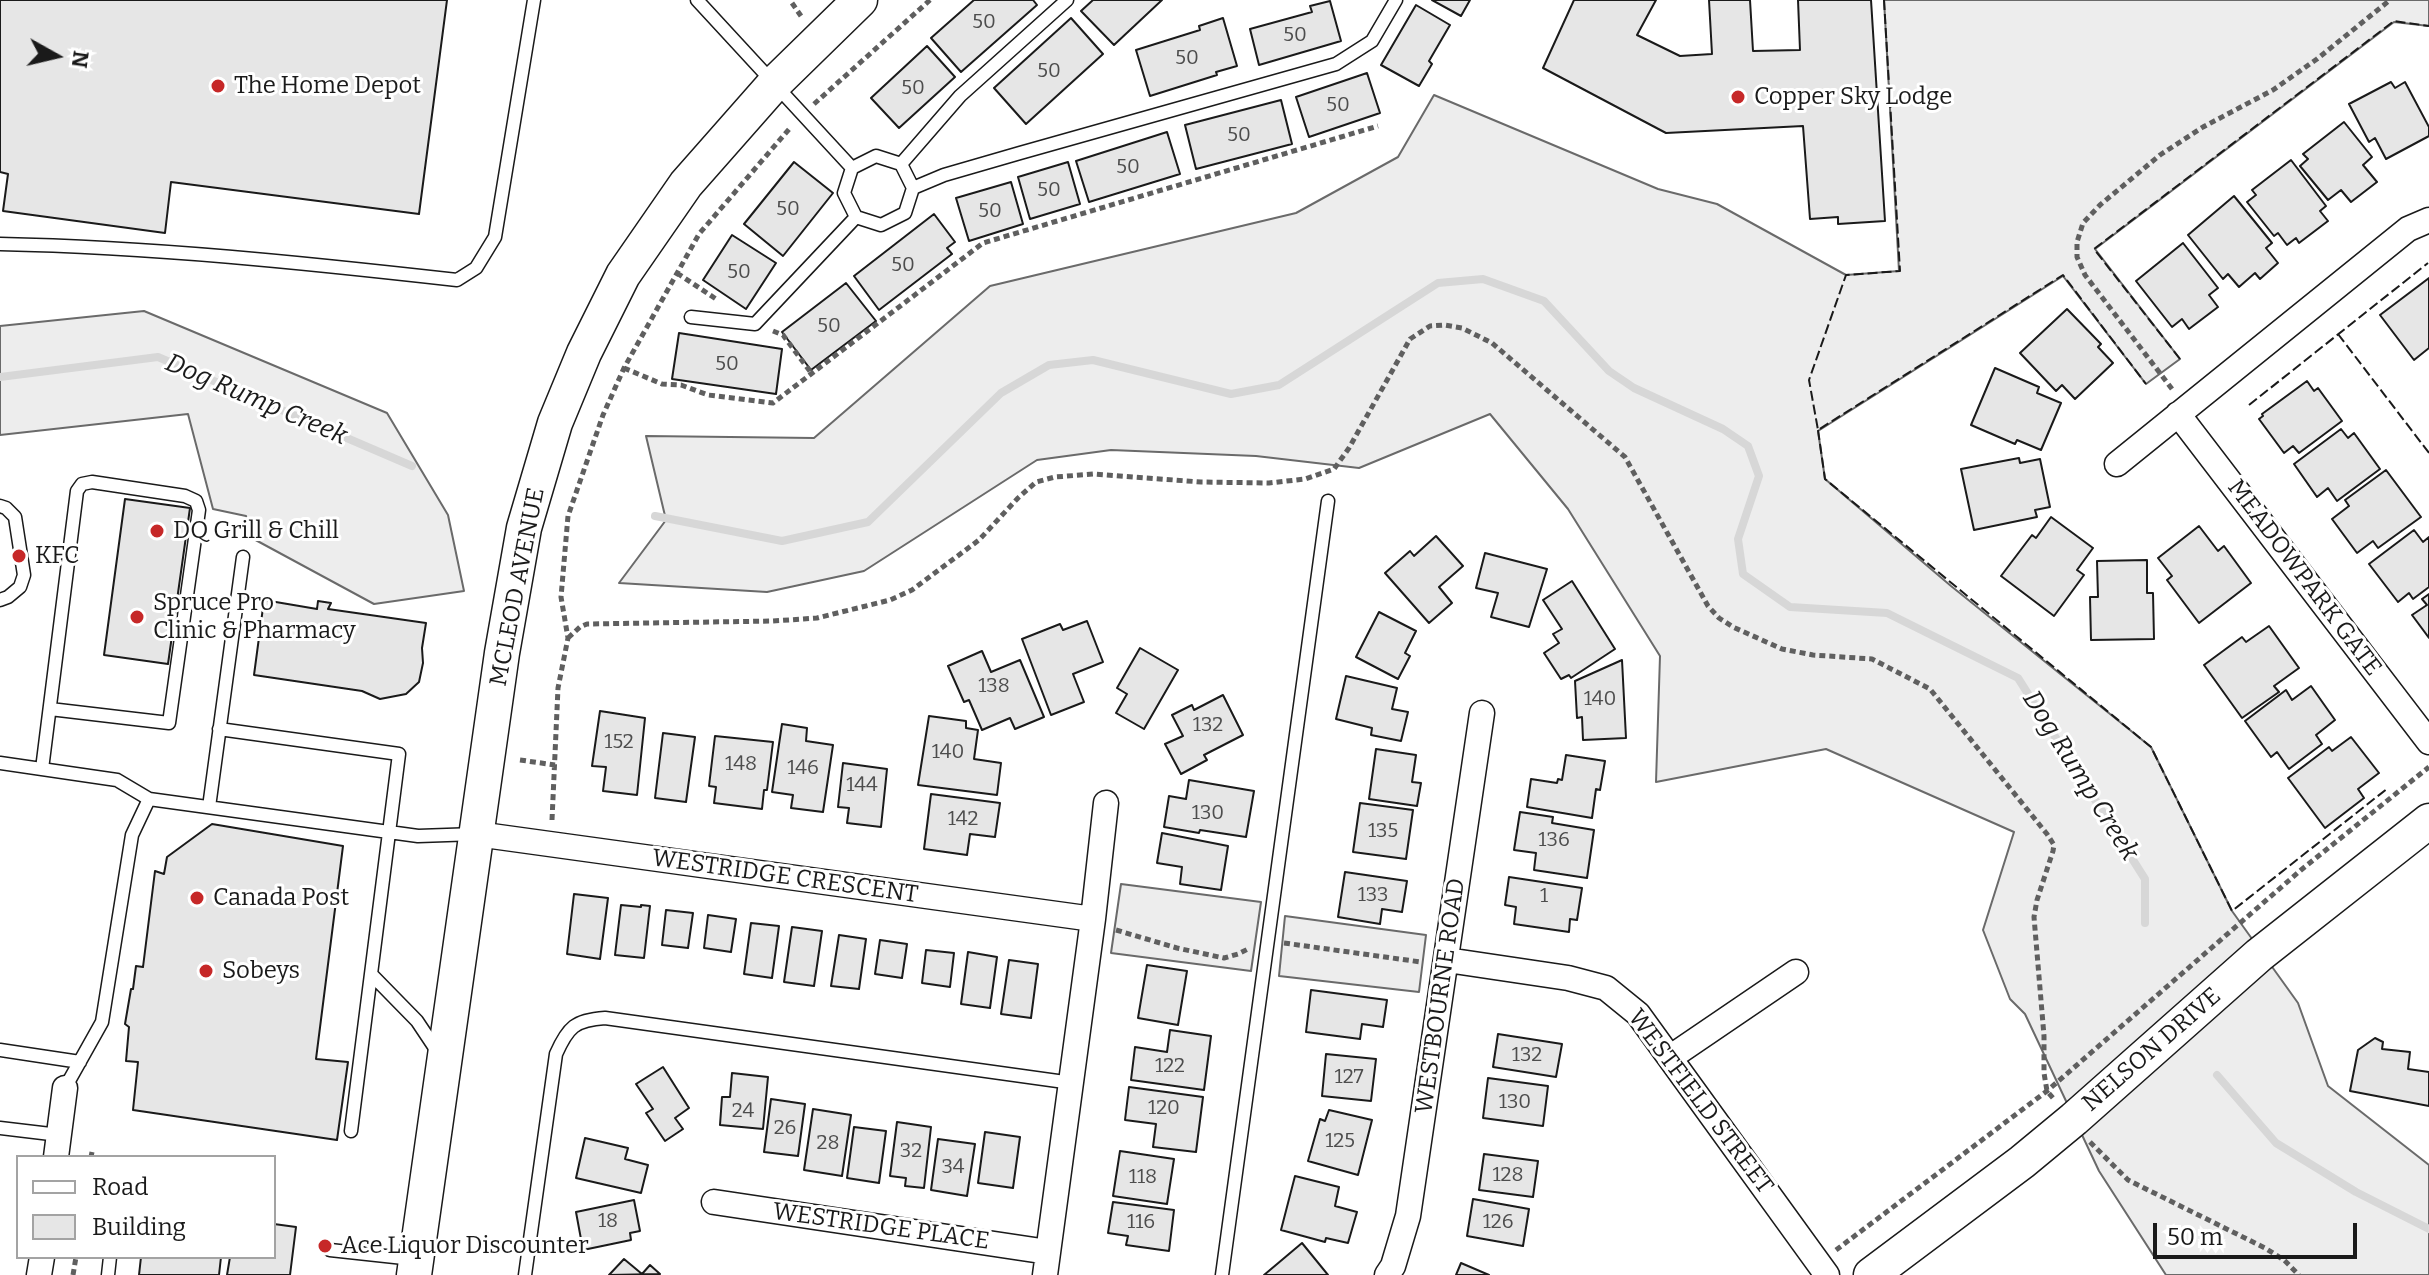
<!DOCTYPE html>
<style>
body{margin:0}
#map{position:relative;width:2429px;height:1275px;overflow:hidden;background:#fff;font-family:Bitter,serif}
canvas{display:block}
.legend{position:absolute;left:16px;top:1155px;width:260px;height:104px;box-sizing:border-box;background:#fff;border:2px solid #a3a3a3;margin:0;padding:10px 14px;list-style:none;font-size:24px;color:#1a1a1a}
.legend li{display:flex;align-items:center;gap:16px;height:40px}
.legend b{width:40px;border:2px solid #a3a3a3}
.north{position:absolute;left:16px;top:16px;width:80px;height:80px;-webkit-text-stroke:6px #fff;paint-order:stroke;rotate:98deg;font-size:22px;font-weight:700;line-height:32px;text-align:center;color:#1a1a1a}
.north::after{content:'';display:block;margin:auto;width:28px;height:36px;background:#1a1a1a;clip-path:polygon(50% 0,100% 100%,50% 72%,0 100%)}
.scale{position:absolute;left:2153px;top:1223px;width:204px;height:36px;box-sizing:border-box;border:4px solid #1a1a1a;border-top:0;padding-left:10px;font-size:24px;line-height:28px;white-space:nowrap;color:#1a1a1a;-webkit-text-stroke:6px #fff;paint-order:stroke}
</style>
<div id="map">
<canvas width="2429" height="1275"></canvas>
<ul class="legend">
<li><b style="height:10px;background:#fff"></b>Road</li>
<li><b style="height:22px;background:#e6e6e6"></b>Building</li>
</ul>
<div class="north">N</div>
<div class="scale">50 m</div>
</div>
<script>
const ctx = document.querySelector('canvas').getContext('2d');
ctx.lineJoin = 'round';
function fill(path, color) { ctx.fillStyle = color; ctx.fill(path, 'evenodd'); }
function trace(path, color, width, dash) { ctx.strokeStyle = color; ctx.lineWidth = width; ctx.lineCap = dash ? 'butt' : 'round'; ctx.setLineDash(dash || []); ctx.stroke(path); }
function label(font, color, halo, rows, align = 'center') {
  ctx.font = font + ' Bitter,serif'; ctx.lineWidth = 6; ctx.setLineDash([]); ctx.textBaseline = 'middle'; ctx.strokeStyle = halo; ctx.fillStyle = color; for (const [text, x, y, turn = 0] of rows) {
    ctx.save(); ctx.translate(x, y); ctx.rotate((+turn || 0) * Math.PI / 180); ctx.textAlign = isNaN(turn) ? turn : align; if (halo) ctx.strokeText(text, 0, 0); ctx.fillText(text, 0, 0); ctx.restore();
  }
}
const built = new Path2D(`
 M1884,0H2429V26L2394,22L2095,249L2180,359L2146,384L2063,276L1818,431L1825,479L1951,586L2151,747L2232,911L2298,1003L2328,1086L2429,1165V1275H2166L2099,1171L2025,1014L2010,999L1983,930L2014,832L1826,749L1656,782L1660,656L1568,509L1490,414L1359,468L1256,456L1111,450L1037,460L864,571L767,592L619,583L666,520L646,436L814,438L990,286L1296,213L1398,157L1434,95L1658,189L1717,204L1846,275L1899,271Z
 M144,311L387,413L448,515L464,591L374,604L250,537L246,516L213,509L188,414L0,435V326Z
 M1121,884L1261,902L1251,971L1111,953Z
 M1285,916L1426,935L1419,992L1279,976Z`);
fill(built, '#ededed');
trace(built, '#6a6a6a', 2);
trace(new Path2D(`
 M0,377L158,357L412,466
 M655,516L782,541L868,522L1001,393L1049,365L1093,360L1231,394L1279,385L1438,283L1483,279L1544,301L1609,371L1634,388L1723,429L1748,446L1759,476L1738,539L1743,574L1790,607L1887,613L2018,678L2145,879V923
 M2217,1075L2276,1143L2356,1192L2429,1229`), '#d7d7d7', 8);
const building = new Path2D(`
 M0,0H447L419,214L171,182L165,233L3,211L8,174L0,172Z
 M974,0H1033L1037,5L961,72L931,38Z
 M1093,0H1162L1114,45L1081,11Z
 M1432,0H1470L1461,16Z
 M1574,0H1656L1637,35L1680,56L1712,54L1709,0H1750L1753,51L1800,50L1798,0H1871L1885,221L1838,224V217L1810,219L1803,126L1666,133L1543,68Z
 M1330,1L1341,41L1259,65L1250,29L1312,12L1310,6Z
 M1416,5L1450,25L1429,61L1432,64L1419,86L1381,65Z
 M1071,18L1103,54L1026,124L994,88Z
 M1223,18L1237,66L1216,72L1217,75L1150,96L1136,50L1200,30L1199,26Z
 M927,46L955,77L899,128L871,98Z
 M1367,73L1380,113L1309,137L1296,97Z
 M2391,82L2395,88L2405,82L2429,127V136L2386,159L2375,138L2369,142L2349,104Z
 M1281,100L1292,144L1196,169L1185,125Z
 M2344,122L2372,157L2363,165L2377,182L2351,202L2341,190L2328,200L2300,166L2308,159L2303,154Z
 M1167,132L1180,174L1089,202L1076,161Z
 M2291,160L2326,206L2320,211L2328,221L2299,243L2296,238L2287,245L2278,233L2274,236L2247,202L2256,195L2252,190Z
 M794,162L833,193L783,256L744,224Z
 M1068,162L1080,204L1030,219L1018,177Z
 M1011,182L1023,224L969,241L956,198Z
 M2234,196L2272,243L2266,248L2278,263L2260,279L2255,273L2239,287L2228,274L2223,279L2188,235Z
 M934,214L955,242L947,248L952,254L879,310L854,276Z
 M732,235L776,263L746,309L703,280Z
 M2183,243L2218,288L2209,295L2218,307L2189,329L2182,319L2172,327L2136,281Z
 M2429,278V348L2414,360L2380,315Z
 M846,283L876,321L811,370L782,332Z
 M2067,309L2101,344L2098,347L2113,363L2075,399L2062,385L2056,391L2020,353Z
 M679,333L782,349L776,394L672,379Z
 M1995,368L2039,387L2037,393L2061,403L2041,450L2017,440L2015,444L1971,425Z
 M2307,381L2314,391L2318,388L2342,421L2299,453L2293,446L2284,453L2259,419L2263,416L2262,414Z
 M2341,429L2348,438L2354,433L2380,469L2337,501L2328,488L2317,497L2294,464Z
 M2019,458L2020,463L2040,459L2050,507L2035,510L2037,517L1974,530L1961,469Z
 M2386,470L2421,517L2378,548L2373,541L2357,553L2332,519L2349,506L2345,500Z
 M125,499L190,508L168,664L104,655Z
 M2051,517L2093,548L2077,570L2084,575L2054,616L2001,576L2032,535L2036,538Z
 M2199,526L2218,551L2224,546L2251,583L2199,623L2167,580L2172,576L2158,558Z
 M2414,530L2423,542L2429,537V587L2413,599L2409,593L2398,602L2369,564Z
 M1436,536L1463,566L1439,587L1452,603L1429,623L1385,573L1410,551L1414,556Z
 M1485,553L1547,569L1529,627L1491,617L1498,593L1476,588Z
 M2147,560V593H2153L2154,639L2091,640L2090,597H2098L2097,561Z
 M1572,581L1615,649L1571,678L1569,675L1561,679L1544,653L1559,643L1553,634L1562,629L1543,600Z
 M2429,594V638L2412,615L2427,605L2422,599Z
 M264,600L317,609L318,601L331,603L328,609L426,623L422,648L423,663L419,682L406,694L380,699L362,691L254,675Z
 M1379,612L1416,631L1405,653L1410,656L1398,679L1356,657Z
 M1087,621L1103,662L1073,674L1084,702L1051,715L1022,639L1060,624L1063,630Z
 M2269,626L2299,668L2274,686L2279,692L2242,718L2204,665L2242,637L2246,642Z
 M1140,648L1178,670L1144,729L1116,713L1127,694L1117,688Z
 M982,651L991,672L1020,660L1044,717L1015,729L1010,718L982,730L969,700L964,702L948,666Z
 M1622,660L1626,738L1583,740L1582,717L1577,718L1575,681Z
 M1346,676L1397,688L1392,709L1408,712L1401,741L1371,735L1372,728L1336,719Z
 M2311,686L2335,720L2316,735L2322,744L2289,769L2277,752L2271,757L2245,721L2286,690L2292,700Z
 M1223,695L1243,735L1204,755L1207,760L1181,774L1165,744L1183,736L1172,715L1192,705L1194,710Z
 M600,711L645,718L637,795L603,791L606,767L592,766Z
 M929,716L966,721V728L978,730L974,759L1001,763L997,795L918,785Z
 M782,724L807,728L806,741L833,745L823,812L791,808L793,795L772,792Z
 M663,733L695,737L686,802L655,798Z
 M715,736L773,742L767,790H764L762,809L714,803L716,787L709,786Z
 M2351,737L2379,773L2358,789L2364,798L2325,828L2288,778L2329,747L2332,751Z
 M1376,749L1416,755L1412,782L1421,783L1417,806L1369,799Z
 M1566,755L1605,761L1600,790L1596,789L1592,818L1527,807L1531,779L1557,783L1558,779L1562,780Z
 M843,763L887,769L881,827L847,823L849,808L838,807Z
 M1189,780L1254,791L1246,837L1200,830L1199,833L1164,827L1169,796L1186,799Z
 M931,794L1000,803L995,837L970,834L967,855L924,849Z
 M1360,803L1413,810L1406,859L1353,852Z
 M1520,812L1553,817L1552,823L1594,830L1587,878L1534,870L1536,853L1514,850Z
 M212,824L343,846L316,1059L348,1062L337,1140L133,1110L138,1062L126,1061L129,1027L125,1024L131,989H133L136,966L143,967L155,871L164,874L167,857Z
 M1162,833L1228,846L1221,890L1180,884L1182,867L1157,863Z
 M1345,872L1407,881L1402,912L1382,909L1380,924L1338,917Z
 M1509,877L1582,888L1577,920L1570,919L1569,932L1514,924L1516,907L1505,905Z
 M574,894L608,898L600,959L567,954Z
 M621,905L641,907V905L650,906L644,958L615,955Z
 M666,910L693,913L688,948L662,945Z
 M708,915L736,919L731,952L704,948Z
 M751,923L779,926L772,978L744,974Z
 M792,927L822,931L814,986L784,982Z
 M839,935L866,939L859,989L831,986Z
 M880,940L907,944L902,978L875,974Z
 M926,950L954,953L950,987L922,983Z
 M968,952L997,957L990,1008L961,1004Z
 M1009,960L1038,964L1031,1018L1001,1014Z
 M1147,965L1187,971L1178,1025L1138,1018Z
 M1311,990L1387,1000L1383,1027L1362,1024L1360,1039L1306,1032Z
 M1170,1030L1211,1036L1204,1090L1131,1080L1135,1047L1167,1052Z
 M1498,1034L1562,1044L1556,1077L1493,1067Z
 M2375,1038L2383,1042L2382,1049L2410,1052L2408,1069L2429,1072V1106L2350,1091L2358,1050Z
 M1326,1054L1376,1059L1371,1101L1322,1096Z
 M663,1067L689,1108L675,1118L683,1129L665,1141L646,1113L653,1109L636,1084Z
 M732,1073L768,1077L763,1129L720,1125L722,1097H730Z
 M1488,1078L1548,1086L1543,1126L1483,1118Z
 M1129,1087L1203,1097L1196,1152L1153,1147L1156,1124L1125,1120Z
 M771,1099L805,1104L798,1156L764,1152Z
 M813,1109L851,1115L842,1176L804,1170Z
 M1329,1110L1372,1120L1358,1175L1308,1161L1320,1119L1325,1121Z
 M897,1122L931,1127L924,1188L905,1186L906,1178L890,1176Z
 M854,1127L886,1131L879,1183L847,1178Z
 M985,1132L1020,1137L1013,1188L978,1183Z
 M585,1138L628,1148L625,1159L648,1165L641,1193L576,1178Z
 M938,1139L975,1144L967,1196L931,1190Z
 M1120,1151L1174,1159L1167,1204L1113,1196Z
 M1484,1154L1538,1161L1533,1197L1479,1190Z
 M1295,1176L1339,1187L1335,1206L1357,1212L1348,1243L1326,1238L1325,1242L1281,1230Z
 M1473,1199L1529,1209L1523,1246L1467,1236Z
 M634,1200L640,1231L630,1233L631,1240L583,1250L576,1212Z
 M1113,1202L1174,1210L1169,1251L1126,1245L1128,1236L1108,1233Z
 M274,1224L296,1227L290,1275H227L230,1257H274Z
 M1302,1243L1328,1275H1264Z
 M141,1257H221L219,1275H139Z
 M624,1259L642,1274L650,1265L660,1274L609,1275Z
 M1461,1263L1489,1275H1456Z`);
fill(building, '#e6e6e6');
trace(building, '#1a1a1a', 2);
const lane = new Path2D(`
 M697,0L852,168
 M876,156L901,164L913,188L905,213L881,225L856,217L844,193L852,168Z
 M901,164L960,96L1067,0
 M913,188L944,175L1020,153L1336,64L1372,41L1396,0
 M0,244C153,247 305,263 457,280L476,268L495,237L534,0
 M691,317L755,324L856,217
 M0,506L6,508L15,517L24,575L20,587L8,597L0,600
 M219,729L399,754L351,1131
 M0,763L117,780L149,799L418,836L476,834
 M42,769L77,491L82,484L92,482L185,496L196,501L199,510L169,723L50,709
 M209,807L243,557
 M371,974L417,1021L439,1054
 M0,1050L80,1062
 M65,1088L102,1022L132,835L149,799
 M0,1128L59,1135
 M330,1250L413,1259
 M108,1275L110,1257
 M525,1275L556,1054C568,1027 575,1020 605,1018L1072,1083
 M1222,1275L1328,501`);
const street = new Path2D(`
 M2178,414L2429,742
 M2117,464L2408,229L2429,220
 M477,834L1093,919
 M1447,960L1568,978L1606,988L1638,1014L1827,1275
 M1671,1057L1796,972
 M56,1157L65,1088
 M714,1202L1048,1252
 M39,1275L42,1257
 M1045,1275L1093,919L1106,803
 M1387,1275L1393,1266L1408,1216L1482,713`);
const secondary = new Path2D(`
 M414,1275L502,653L524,528L555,423L584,353L623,275L686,184L775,83L860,0
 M1871,1275L2022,1162L2074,1119L2259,955L2429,821`);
trace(lane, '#1a1a1a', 15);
trace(street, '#1a1a1a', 27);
trace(secondary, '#1a1a1a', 37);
trace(new Path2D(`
 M792,3L801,16
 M814,104L930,0
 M677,273L716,299
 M773,331L783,335L812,374
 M624,368L662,384L681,385L708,395L773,403L983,243L1378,126
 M2172,389L2085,275L2077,257V242L2083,223L2100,205L2160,155L2203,127L2273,90L2317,59L2390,0
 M568,638L580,627L587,624L773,621L817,618L890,600L912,590L979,540L1018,498L1036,482L1055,477L1094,474L1201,482L1269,483L1305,479L1334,469L1349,448L1410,339L1430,326L1444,325L1462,328L1492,343L1625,457L1708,606L1719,618L1733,627L1782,649L1813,655L1872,659L1930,689L2047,834L2054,845L2053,851L2037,900L2034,917L2044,1036V1073L2047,1091L2053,1098
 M520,760L555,765
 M552,820L558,688L568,638L561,597L568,516L603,415L624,368L699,234L790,128
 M1116,930L1177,948L1224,958L1238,954L1248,949
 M1284,943L1421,962
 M2090,1142L2128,1180L2265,1248L2284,1260L2299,1275
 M91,1157L92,1152
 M1836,1250L2047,1091L2301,870L2429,767
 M73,1275L76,1257`), '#5f5f5f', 5, [6, 4]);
trace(lane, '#fff', 12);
trace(street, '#fff', 24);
trace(secondary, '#fff', 34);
trace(new Path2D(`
 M1884,0L1900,271L1846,275L1809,380L1818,430L2063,275L2146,384
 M2338,334L2429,453
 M2180,359L2094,249L2394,21L2429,26
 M2249,405L2428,263
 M1818,430L1825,479L2151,747L2232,911L2388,788`), '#1a1a1a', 2, [10, 4]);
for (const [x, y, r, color] of [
 [218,86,8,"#c62828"],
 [1738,97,8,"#c62828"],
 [157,531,8,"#c62828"],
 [19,556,8,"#c62828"],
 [137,617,8,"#c62828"],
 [197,898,8,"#c62828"],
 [206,971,8,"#c62828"],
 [325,1246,8,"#c62828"]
]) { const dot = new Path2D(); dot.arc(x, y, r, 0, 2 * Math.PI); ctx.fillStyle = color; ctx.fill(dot); trace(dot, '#fff', 3); }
label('20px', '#4d4d4d', null, [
 ["50",984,22],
 ["50",1295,35],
 ["50",1187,58],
 ["50",1049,71],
 ["50",913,88],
 ["50",1338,105],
 ["50",1239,135],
 ["50",1128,167],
 ["50",1049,190],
 ["50",788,209],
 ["50",990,211],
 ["50",903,265],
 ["50",739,272],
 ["50",829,326],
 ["50",727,364],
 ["138",994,686],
 ["140",1600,699],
 ["132",1208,725],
 ["152",619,742],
 ["140",948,752],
 ["148",741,764],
 ["146",803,768],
 ["144",862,785],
 ["130",1208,813],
 ["142",963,819],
 ["135",1383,831],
 ["136",1554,840],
 ["133",1373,895],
 ["1",1544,896],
 ["132",1527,1055],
 ["122",1170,1066],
 ["127",1349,1077],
 ["130",1515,1102],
 ["120",1164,1108],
 ["24",743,1111],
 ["26",785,1128],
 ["125",1340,1141],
 ["28",828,1143],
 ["32",911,1151],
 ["34",953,1167],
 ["128",1508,1175],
 ["118",1143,1177],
 ["18",608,1221],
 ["116",1141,1222],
 ["126",1498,1222]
]);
label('24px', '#1a1a1a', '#fff', [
 ["The Home Depot",234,86],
 ["Copper Sky Lodge",1754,97],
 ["DQ Grill & Chill",173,531],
 ["KFC",35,556],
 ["Spruce Pro",153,603],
 ["Clinic & Pharmacy",153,631],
 ["Canada Post",213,898],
 ["Sobeys",222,971],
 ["Ace Liquor Discounter",341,1246]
], 'left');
label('24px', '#1a1a1a', '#fff', [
 ["MEADOWPARK GATE",2304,578,53],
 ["MCLEOD AVENUE",518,587,-79],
 ["WESTRIDGE CRESCENT",785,877,8],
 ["WESTBOURNE ROAD",1441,996,-82],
 ["NELSON DRIVE",2152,1050,-41],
 ["WESTFIELD STREET",1700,1102,53],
 ["WESTRIDGE PLACE",881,1227,8]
]);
label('italic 26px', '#1a1a1a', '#fff', [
 ["Dog Rump Creek",256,400,23],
 ["Dog Rump Creek",2080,776,58]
]);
</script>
